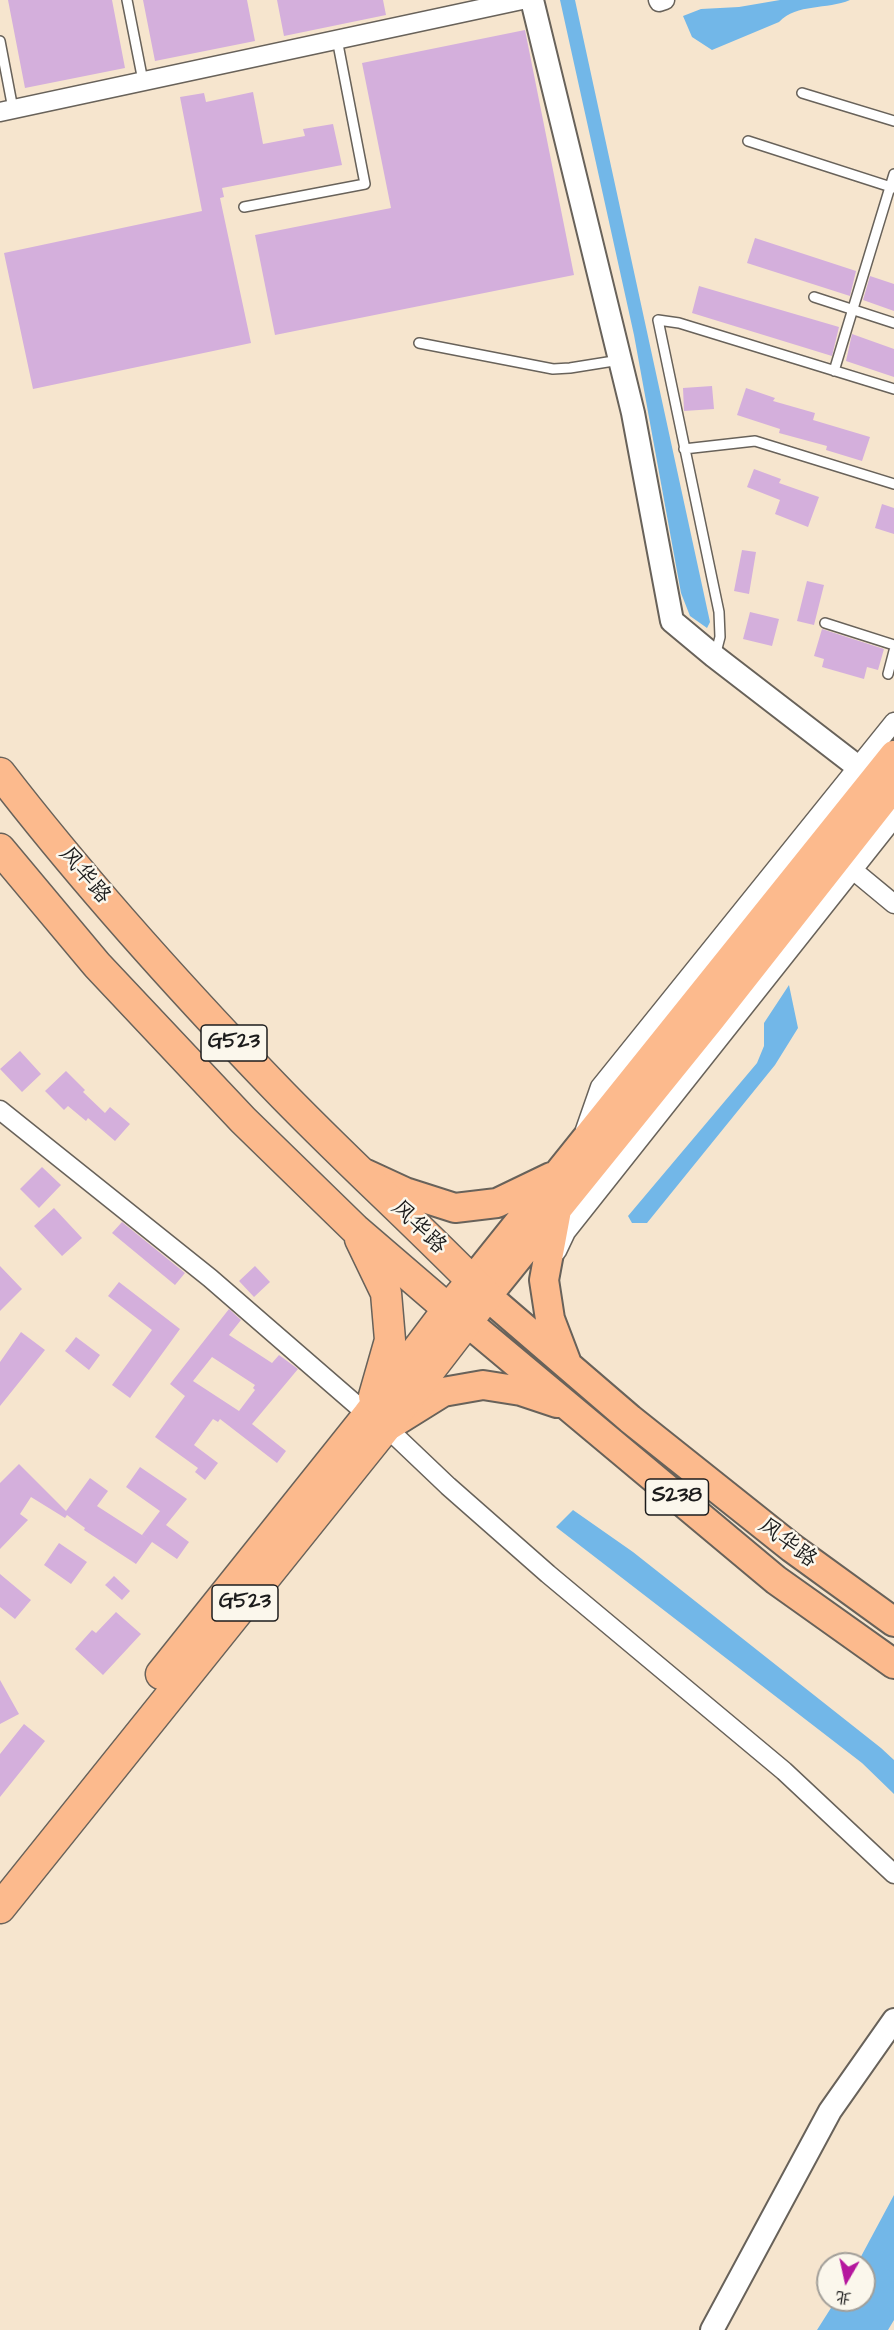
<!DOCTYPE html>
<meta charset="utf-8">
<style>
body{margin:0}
#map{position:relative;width:894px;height:2330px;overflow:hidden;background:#f6e5ce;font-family:"Architects Daughter","LXGW WenKai TC",sans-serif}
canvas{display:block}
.north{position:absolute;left:816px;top:2252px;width:60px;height:60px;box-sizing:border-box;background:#fbf7ec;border:2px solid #a29f99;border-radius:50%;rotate:189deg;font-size:16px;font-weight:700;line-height:24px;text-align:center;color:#1c1c1c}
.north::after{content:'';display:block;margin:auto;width:21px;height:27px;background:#b5179e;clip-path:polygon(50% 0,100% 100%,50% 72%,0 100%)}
</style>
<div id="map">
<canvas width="894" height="2330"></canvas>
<div class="north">北</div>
</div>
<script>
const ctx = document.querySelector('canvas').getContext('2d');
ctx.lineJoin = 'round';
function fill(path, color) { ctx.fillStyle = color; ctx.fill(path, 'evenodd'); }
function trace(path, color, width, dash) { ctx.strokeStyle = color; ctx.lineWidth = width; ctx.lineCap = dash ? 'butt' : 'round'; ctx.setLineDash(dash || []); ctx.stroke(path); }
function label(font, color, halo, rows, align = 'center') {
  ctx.font = font + ' "Architects Daughter","LXGW WenKai TC",sans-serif'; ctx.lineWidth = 5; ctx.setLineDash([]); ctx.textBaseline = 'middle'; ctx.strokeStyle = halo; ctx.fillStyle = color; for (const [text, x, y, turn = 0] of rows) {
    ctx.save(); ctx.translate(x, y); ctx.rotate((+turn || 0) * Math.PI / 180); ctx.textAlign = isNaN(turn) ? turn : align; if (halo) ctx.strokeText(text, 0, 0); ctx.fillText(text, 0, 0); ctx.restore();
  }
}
fill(new Path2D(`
 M560,0H575L578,14L710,622L707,628L690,616L681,593L634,335Z
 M780,0H850C827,10 797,3 779,22L712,50L692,37L683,16L701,9L739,7Z
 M789,985L798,1028L775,1065L647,1223H632L628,1216L757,1063L764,1046V1023Z
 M573,1510L633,1552L881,1748L894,1760V1794L862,1763L556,1527Z
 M894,2195V2320L888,2330H817L836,2300H864V2264H857Z`), '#72b7e8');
fill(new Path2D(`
 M8,0H112L125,68L25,88Z
 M143,0H247L255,41L155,61Z
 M277,0H383L386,15L284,36Z
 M525,30L574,275L275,335L255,235L391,208L362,63Z
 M253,92L263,144L305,136L303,129L333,124L342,165L222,188L224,197L220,198L251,343L33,389L4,253L202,211L180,97L204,93L206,102Z
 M755,238L856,271L850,296L747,263Z
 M870,276L894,284V311L863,300Z
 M699,286L839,327L832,356L692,313Z
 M852,334L894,349V377L846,361Z
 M712,386L714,409L684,411L683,388Z
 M746,388L775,398L773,401L815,413L813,420L870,437L862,461L826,450L827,446L779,433L780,429L737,415Z
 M754,469L781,479L779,483L819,497L808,527L775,514L780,500L747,487Z
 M882,504L894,508V534L875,528Z
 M742,550L756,552L749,594L734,591Z
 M807,581L824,585L814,625L797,621Z
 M750,612L779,619L772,646L743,639Z
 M822,629L884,649L878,670L867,667L864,679L822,667L824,659L814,656Z
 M20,1051L41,1074L22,1092L0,1069Z
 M66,1071L85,1090L83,1092L105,1113L110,1107L130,1124L115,1141L88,1118L86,1121L68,1106L64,1110L45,1091Z
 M42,1167L61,1185L39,1208L20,1189Z
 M54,1208L82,1238L62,1256L34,1226Z
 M122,1222L185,1273L175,1285L112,1233Z
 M0,1266L22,1289L0,1311Z
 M255,1266L270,1282L254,1297L239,1281Z
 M119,1282L180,1329L130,1398L112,1385L152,1330L108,1296Z
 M229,1309L241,1320L229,1335L272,1363L279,1355L298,1369L252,1424L286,1451L277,1463L220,1419L218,1422L213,1419L194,1445L218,1463L205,1480L195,1472L198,1468L155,1437L185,1396L170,1384ZM212,1357L255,1385L253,1388L255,1390L239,1411L193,1381Z
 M21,1332L45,1350L0,1406V1362Z
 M76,1337L100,1355L89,1370L65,1351Z
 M19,1464L66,1511L90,1478L108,1491L97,1506L148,1539L142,1535L160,1511L126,1487L140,1467L187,1499L166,1525L189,1542L177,1559L152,1542L136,1564L84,1530L85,1528L67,1515L65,1518L31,1497L20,1514L28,1520L0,1549V1483Z
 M59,1543L87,1562L71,1584L44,1565Z
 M0,1574L31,1600L15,1619L0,1607Z
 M114,1576L130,1591L122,1600L105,1585Z
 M116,1612L141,1634L103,1675L75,1649L92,1630L96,1633Z
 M0,1680L19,1714L0,1724Z
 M24,1724L45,1741L0,1797V1754Z`), '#d4afdc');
const service = new Path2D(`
 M127,0L143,81
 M0,41L13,109
 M802,93L894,121
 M748,141L894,188
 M244,207L365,184L337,39
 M814,297L894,323
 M419,343L553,369L570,368L620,360
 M834,371L894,174
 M684,449L755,441L894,484
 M825,623L894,645
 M715,656L720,637L719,612L658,320L679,323L894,389
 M888,674L894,651`);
const minor = new Path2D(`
 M658,0L659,2L665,0
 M0,112L522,0
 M853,870L894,904
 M0,1110L210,1278L368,1415
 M585,1130L600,1087L894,722
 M557,1251L566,1232L894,818
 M386,1427L448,1486L548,1574L784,1771L894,1874`);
const tertiary = new Path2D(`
 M532,0L633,413L672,621L714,656L858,767L883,769
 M712,2330L830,2111L894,2020`);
const primary = new Path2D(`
 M894,786L710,1020L487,1296L630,1419L792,1548L894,1622
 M366,1174L405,1192L455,1208L497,1203L551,1177
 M557,1210L544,1280L550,1319L566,1361
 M472,1281L894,755
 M466,1321L776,1580L894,1664
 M390,1425L443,1392L483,1385L521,1391L557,1403`);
const trunk = new Path2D(`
 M0,773C84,882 177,985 273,1085C342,1157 417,1224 487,1296L386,1427L0,1908
 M0,849L97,965L243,1120L355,1229L448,1309L465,1320
 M360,1239L386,1293L390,1340L374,1396
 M161,1674L368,1415L448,1309L472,1281`);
trace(service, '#68625a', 12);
trace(minor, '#68625a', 21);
trace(tertiary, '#68625a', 26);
trace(primary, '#68625a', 32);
trace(trunk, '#68625a', 33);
trace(service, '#fff', 9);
trace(minor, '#fff', 18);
trace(tertiary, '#fff', 22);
trace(primary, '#fcba8d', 28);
trace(trunk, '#fcba8d', 30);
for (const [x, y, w] of [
 [234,1043,66],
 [677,1497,63],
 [245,1603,66]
]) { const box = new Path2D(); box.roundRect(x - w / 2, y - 18, w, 36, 4.5); ctx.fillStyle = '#fbf7ec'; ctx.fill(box); trace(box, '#1c1c1c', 1.5); }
label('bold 21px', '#1c1c1c', null, [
 ["G523",234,1043],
 ["S238",677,1497],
 ["G523",245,1603]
]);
label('22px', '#1c1c1c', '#fbf7ec', [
 ["风华路",84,876,50],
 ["风华路",418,1228,44],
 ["风华路",787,1544,37]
]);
</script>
